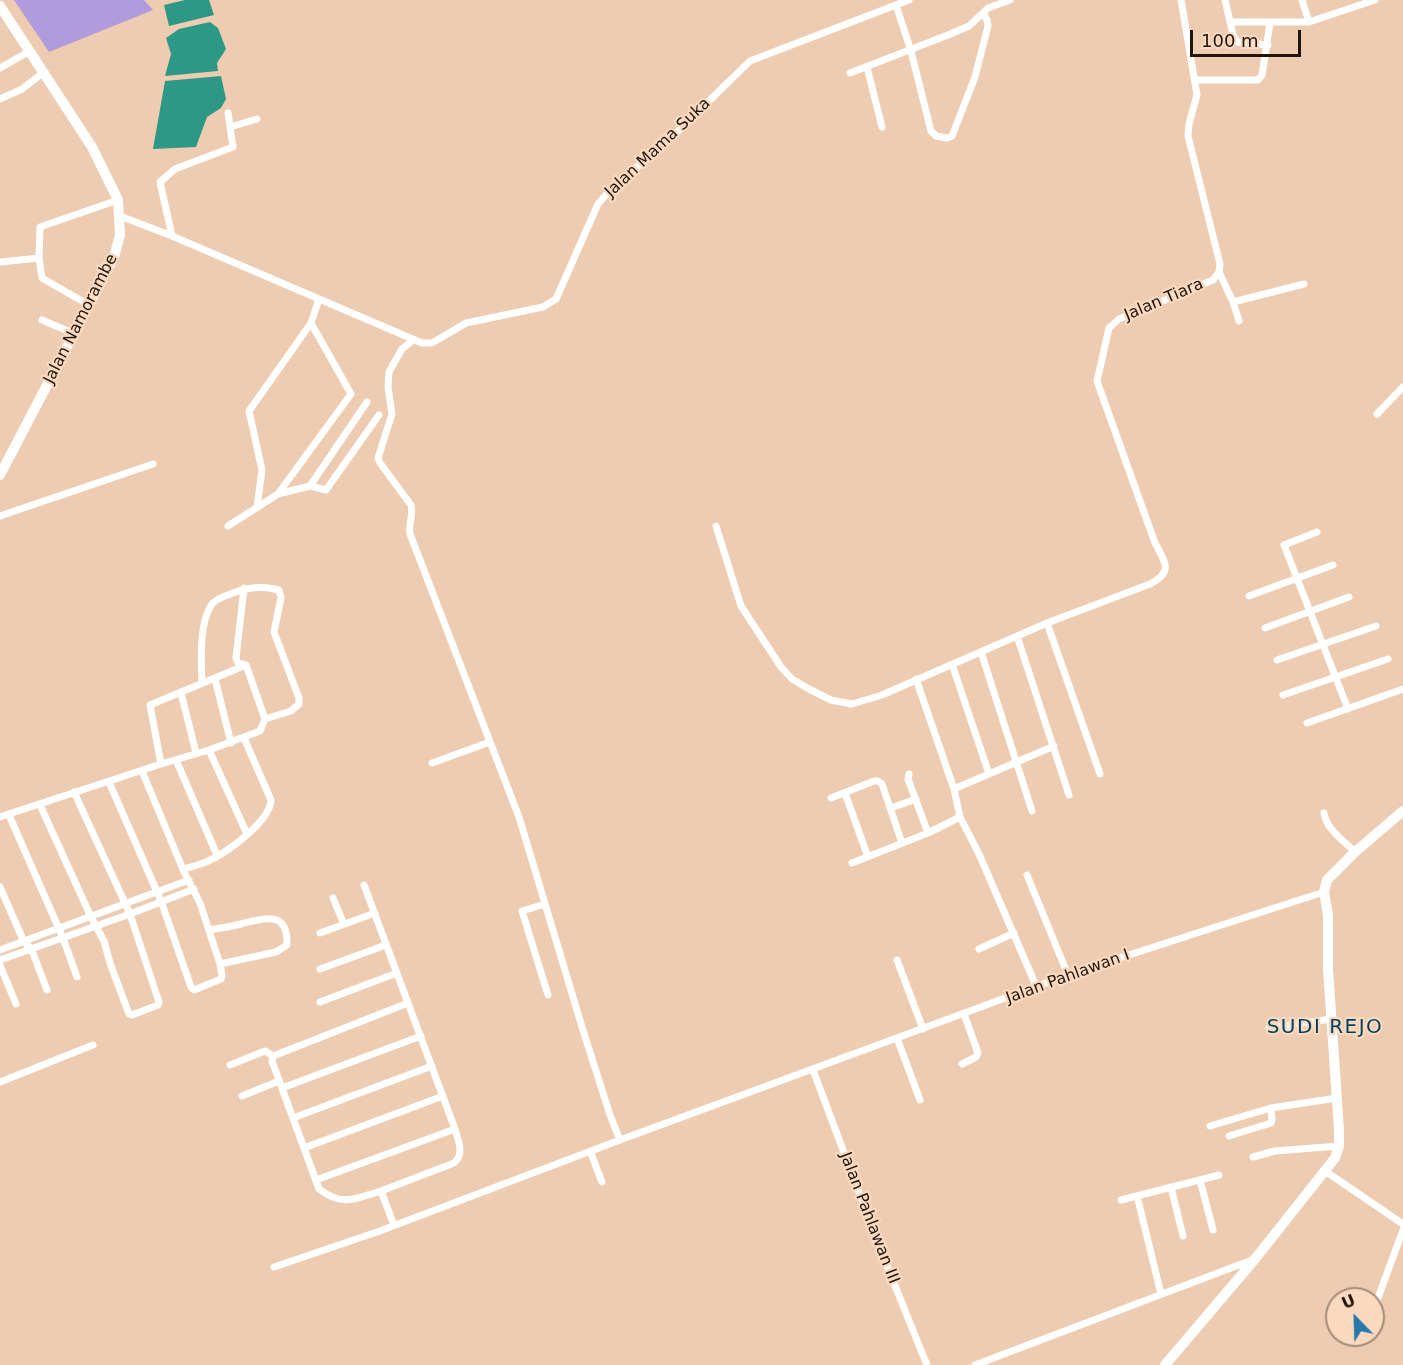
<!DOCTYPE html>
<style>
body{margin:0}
#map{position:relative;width:1403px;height:1365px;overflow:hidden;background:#eeccb2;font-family:"DejaVu Sans",sans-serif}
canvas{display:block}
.north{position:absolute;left:1325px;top:1287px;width:60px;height:60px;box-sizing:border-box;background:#fbd9bf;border:2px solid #a38b77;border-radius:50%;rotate:337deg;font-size:16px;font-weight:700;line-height:24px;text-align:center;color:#20150b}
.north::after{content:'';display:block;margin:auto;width:21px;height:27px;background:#2578a9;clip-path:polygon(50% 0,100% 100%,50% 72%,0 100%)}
.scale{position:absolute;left:1190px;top:30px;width:111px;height:27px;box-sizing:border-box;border:3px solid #20150b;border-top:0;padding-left:8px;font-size:18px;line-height:21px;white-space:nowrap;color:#20150b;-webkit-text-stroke:4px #fbd9bf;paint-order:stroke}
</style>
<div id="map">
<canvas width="1403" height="1365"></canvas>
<div class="north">U</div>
<div class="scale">100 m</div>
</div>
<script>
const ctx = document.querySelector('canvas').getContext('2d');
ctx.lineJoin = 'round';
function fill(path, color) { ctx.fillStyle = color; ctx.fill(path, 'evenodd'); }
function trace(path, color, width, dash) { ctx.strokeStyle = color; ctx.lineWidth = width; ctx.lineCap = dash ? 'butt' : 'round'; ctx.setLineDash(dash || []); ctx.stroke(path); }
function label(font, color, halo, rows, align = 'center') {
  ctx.font = font + ' "DejaVu Sans",sans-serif'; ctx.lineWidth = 4.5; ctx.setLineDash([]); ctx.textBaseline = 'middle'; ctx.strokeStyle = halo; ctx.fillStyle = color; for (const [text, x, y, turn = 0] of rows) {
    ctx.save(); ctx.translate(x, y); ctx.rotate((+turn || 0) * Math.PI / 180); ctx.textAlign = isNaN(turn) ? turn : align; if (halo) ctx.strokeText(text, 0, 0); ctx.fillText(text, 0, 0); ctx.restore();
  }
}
fill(new Path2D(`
 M14,0H144L153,10L49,52Z`), '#b09bdc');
fill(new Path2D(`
 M185,0H209L214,15L169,26L164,5Z
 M210,22L218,28L226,49L217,63L218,71L165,76L171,54L166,38L179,29Z
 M221,76L226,99L221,108L207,117L196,147L153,149L165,81Z`), '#2d9886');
trace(new Path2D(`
 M1225,0L1233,35L1237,42L1268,45
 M1302,0L1309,22
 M896,5L911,51L931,131L936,136L947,138L952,136L975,77L988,26L987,20L983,13
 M1230,22H1309L1375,0
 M867,67L882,127
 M0,68L30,51
 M850,73L948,35L969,26L988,8L1010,0
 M1196,80H1258L1262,75L1270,23
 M0,99L22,89L44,72
 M230,127L257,119
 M120,216L172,236L422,343H432L466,323L543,307L556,299L598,204L611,189L670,139L750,61L909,0
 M172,236L160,182L175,169L233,147L228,113
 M0,262L39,258
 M1219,272L1233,302L1304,284
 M1233,302L1239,321
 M89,305L42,278L39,258L40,227L118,200
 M42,320L75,334
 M413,340L402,349L389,372L388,387L392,414L378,458L380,463L411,505C414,515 408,524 410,534L519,817L582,1027L610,1115L620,1140
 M1377,414L1403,387
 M310,486L326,490L379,415
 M278,494L310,486L367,402
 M257,507L262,470L249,411L311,323
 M0,516L153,464
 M228,526L278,494L351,394L311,323L319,299
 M716,526L741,606L781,667L792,679L809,689L831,700L852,704L882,695L1047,623L1150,584C1174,572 1165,562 1155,543L1097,381L1109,328L1119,319L1213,280L1219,272L1220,264L1188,136L1189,124L1197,95L1181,0
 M1317,532L1284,545L1348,709
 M1249,596L1333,565
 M1047,623L1100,774
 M1265,628L1349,597
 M1017,636L1069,795
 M981,652L1032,811
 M1277,660L1376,626
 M952,664L989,774
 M215,679L231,743
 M916,679L954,789L960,817L979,854L1037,988
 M202,683C201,661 199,623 212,604C217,598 225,596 233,593C249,587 262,586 279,590L281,598L274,632L299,698V704L291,711L265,719
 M181,693L196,753
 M1283,695L1388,659
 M1307,723L1403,689
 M209,750L247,834
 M176,760L217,855
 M432,763L490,742
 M161,764L209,750L260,731L265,719L246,665
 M909,774L908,779L928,833
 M109,782L161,901L191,987L194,990L221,979L222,975L220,964L200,903L184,872L142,771
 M954,789L1054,746
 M845,793L868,857
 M831,798L874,781H878L882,784L902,843
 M40,805L91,917L104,941L110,963L129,1014L132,1015L158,1005L159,1002L130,914L74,792
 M891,808L916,799
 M1324,813C1326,829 1344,841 1355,852
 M9,815L63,938L77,977
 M0,817L161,764L150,705L246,665L238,663L236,658L244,588
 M852,863L928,833L960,817
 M183,869C191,867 199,865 206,862C225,854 270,822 271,800L244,738
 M1027,875L1068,975
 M364,885L455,1129C458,1141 465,1154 454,1163L381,1191L394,1225
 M0,887L24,942L31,948L47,990
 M333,898L344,924
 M545,904L522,911L548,995
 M209,930C220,928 230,927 241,924C265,918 288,910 287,945L276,952L220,964
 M320,933L375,913
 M979,949L1014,933
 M0,950L189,880
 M0,960L130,914L194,889
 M897,960L923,1029
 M0,965L16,1004
 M320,969L386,945
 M320,1002L397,973
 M1269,1028L1331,1019
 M897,1038L920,1100
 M962,1064L976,1057L978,1053L964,1014
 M230,1065L265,1051L273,1056
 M813,1070L881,1251L927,1365
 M0,1082L93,1045
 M282,1088L421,1036
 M242,1096L279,1081
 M293,1118L432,1066
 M1210,1126L1271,1108L1337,1098
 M1229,1136L1271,1123L1272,1120L1271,1108
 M304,1148L443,1096
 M590,1151L602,1182
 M1253,1157L1275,1151L1339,1146
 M1325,1171L1403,1224
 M316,1180L455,1129
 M1200,1180L1213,1230
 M1171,1187L1183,1236
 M381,1191C354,1199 343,1207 319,1189L272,1061L273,1056L286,1051L408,1003
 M1137,1196L1161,1294
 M1121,1200L1219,1175
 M274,1267L377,1232L620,1140L1073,973L1324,892
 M1375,1306L1403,1230
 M975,1365L1252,1260`), '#fff', 7);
trace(new Path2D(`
 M0,6L92,147L118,200L120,235L114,257L0,475
 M1165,1365L1255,1259L1335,1158L1339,1146V1130L1328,969V915L1324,892L1327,880L1355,852L1403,811`), '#fff', 10);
label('16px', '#20150b', '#fbd9bf', [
 ["Jalan Mama Suka",658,148,-43],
 ["Jalan Tiara",1164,300,-23],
 ["Jalan Namorambe",81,319,-63],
 ["Jalan Pahlawan I",1068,977,-20],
 ["Jalan Pahlawan III",869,1218,69]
]);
ctx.letterSpacing = '1.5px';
label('20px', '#003f5f', '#fbd9bf', [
 ["SUDI REJO",1325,1028]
]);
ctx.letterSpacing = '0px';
</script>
